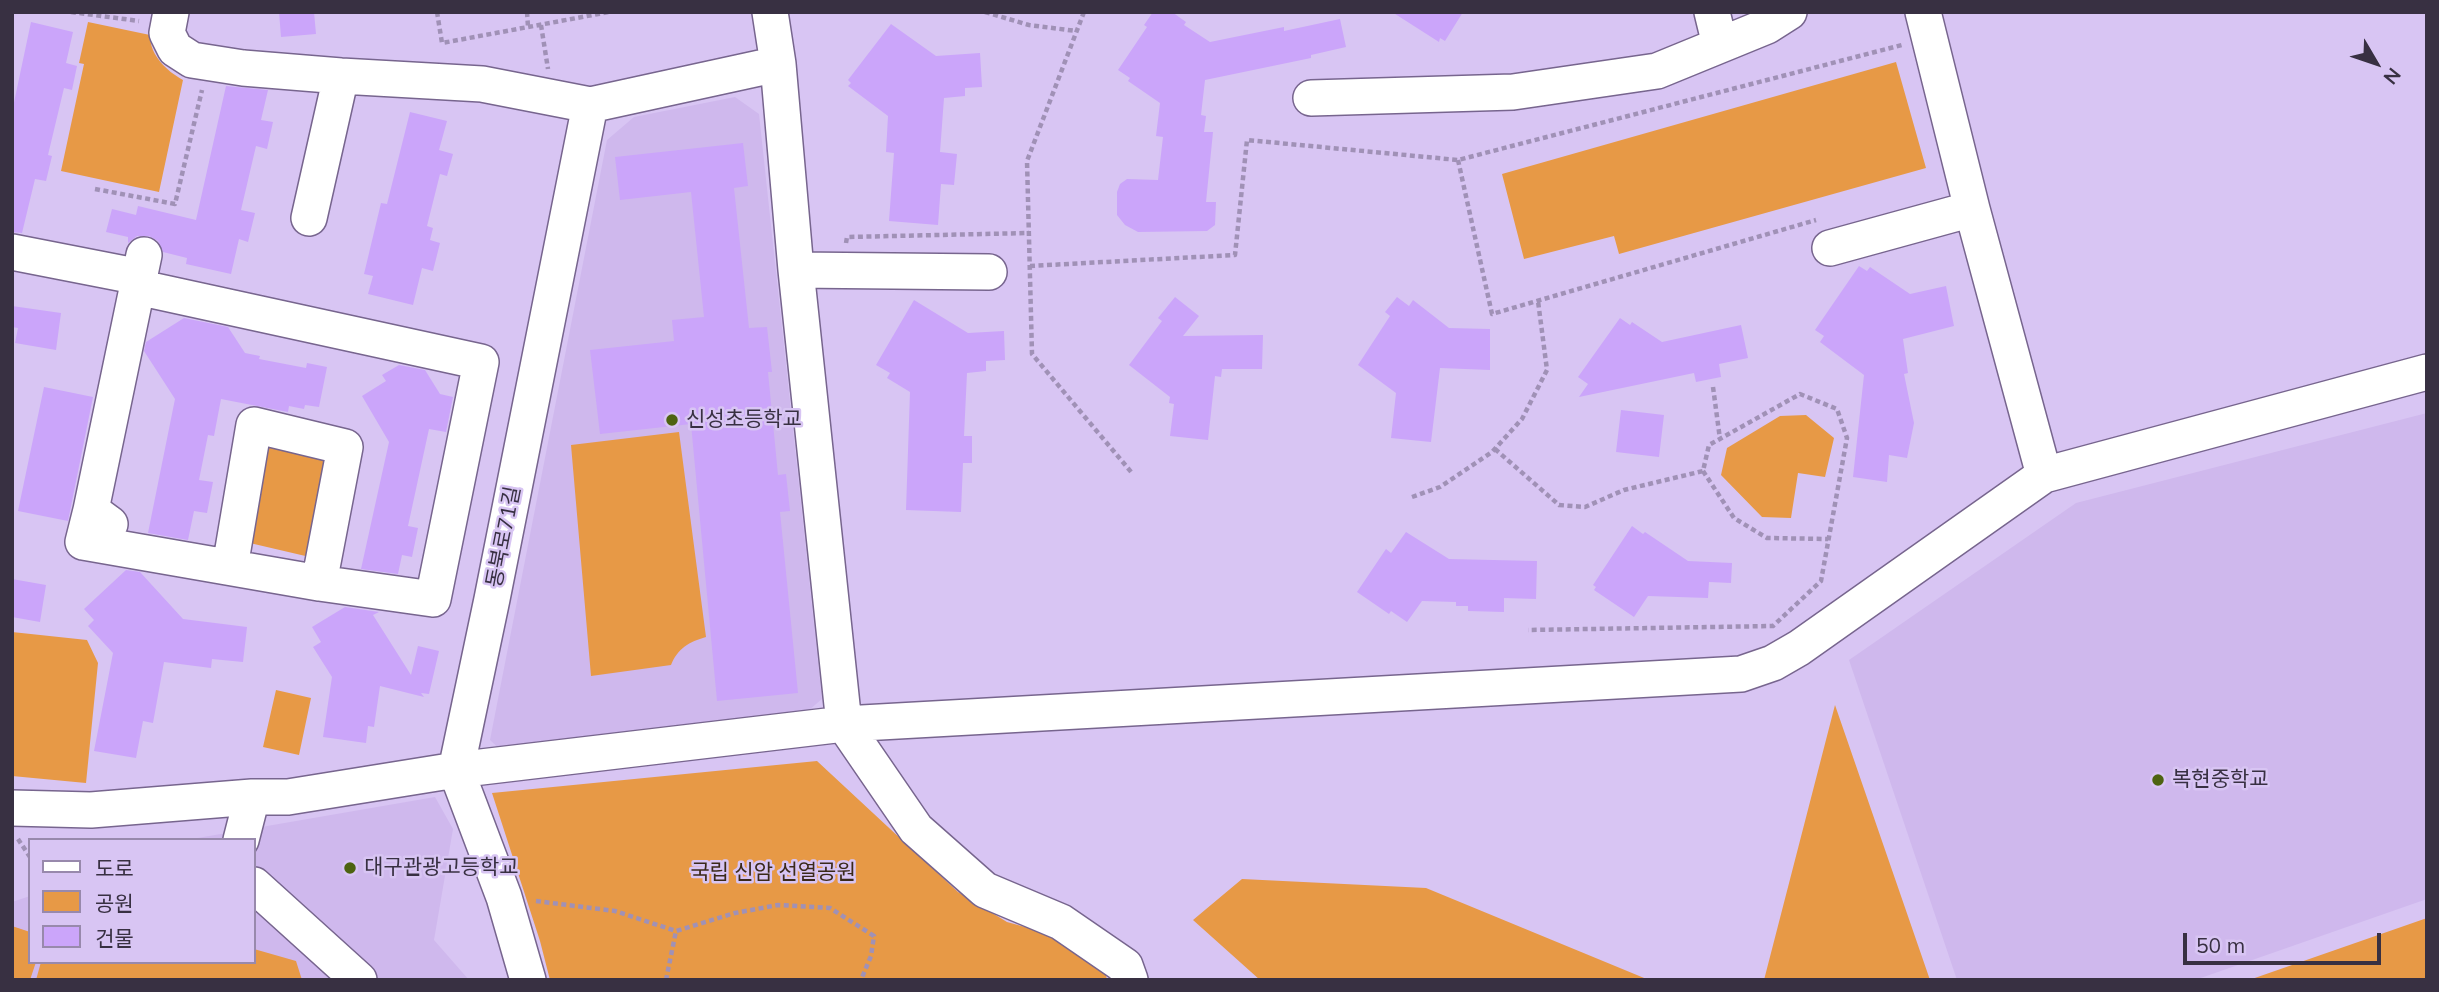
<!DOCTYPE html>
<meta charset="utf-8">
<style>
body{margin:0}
#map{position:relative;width:2439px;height:992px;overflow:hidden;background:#d8c5f3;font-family:Mulish,"Noto Sans KR",sans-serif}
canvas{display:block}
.frame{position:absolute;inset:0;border:14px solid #383042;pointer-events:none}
.legend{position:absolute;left:28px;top:838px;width:228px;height:126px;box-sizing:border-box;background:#d8c5f3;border:2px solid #9889ac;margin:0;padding:9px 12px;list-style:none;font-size:21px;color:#383042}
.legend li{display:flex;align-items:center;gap:14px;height:35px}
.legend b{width:35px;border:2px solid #9889ac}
.north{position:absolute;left:2341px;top:28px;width:70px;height:70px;-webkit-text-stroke:5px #d8c5f3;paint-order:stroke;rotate:129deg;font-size:19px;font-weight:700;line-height:28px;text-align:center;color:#383042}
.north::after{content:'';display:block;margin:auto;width:24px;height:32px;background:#383042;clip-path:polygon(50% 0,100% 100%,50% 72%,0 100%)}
.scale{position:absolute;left:2183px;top:933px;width:198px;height:32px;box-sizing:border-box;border:4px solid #383042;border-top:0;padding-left:9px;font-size:21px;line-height:24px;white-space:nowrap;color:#383042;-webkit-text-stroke:5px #d8c5f3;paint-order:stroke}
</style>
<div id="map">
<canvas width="2439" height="992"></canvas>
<div class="frame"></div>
<ul class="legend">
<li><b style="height:9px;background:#fff"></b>도로</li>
<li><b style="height:19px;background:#e79946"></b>공원</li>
<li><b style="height:19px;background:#cba5fa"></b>건물</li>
</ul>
<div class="north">N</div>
<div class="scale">50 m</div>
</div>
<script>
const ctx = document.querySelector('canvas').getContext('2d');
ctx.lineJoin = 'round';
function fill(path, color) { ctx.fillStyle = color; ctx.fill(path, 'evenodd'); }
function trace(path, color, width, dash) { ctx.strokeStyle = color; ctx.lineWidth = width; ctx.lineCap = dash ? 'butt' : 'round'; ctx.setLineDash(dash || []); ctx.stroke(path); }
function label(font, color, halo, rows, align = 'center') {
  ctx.font = font + ' Mulish,"Noto Sans KR",sans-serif'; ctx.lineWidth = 5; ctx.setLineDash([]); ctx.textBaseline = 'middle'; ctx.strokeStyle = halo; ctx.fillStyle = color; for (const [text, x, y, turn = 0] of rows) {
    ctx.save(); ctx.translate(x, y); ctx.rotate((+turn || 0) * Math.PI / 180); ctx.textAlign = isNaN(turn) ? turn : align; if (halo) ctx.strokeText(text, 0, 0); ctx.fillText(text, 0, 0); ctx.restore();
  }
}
fill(new Path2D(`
 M735,97L759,114L822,699L809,710L508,757L490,740L607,140L634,117Z
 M2427,413V899L2195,980H1957L1849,660L2076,503Z
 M435,797L453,829L434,940L469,980H12V902L30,896V962H254V840H186Z`), '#cfb8ed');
fill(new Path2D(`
 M88,22L150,35C150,56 167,71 183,80L159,192L61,171L84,64L79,63Z
 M1896,62L1926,168L1619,254L1614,236L1524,259L1502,174Z
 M1806,415L1834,438L1825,477L1798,473L1791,518L1762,517L1721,475L1727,448L1780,416Z
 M262,432L339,450L314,558L237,540Z
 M679,432L706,637C689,642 678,648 671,665L591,676L571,445Z
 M12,632L87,640L98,663L86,783L12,776Z
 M276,690L311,698L299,755L263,747Z
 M1835,705L1930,980H1764Z
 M817,761L958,892L1007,922L1061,937L1106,975L1107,980H550L540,941L492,793Z
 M1242,879L1426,888L1649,980H1260L1193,920Z
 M2427,918V980H2249Z
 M12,926L30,932V962H36L30,980H12Z
 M254,949L296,961L302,980H36L41,962H254Z`), '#e79946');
fill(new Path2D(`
 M279,12H314L316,34L281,37Z
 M1153,12H1172L1186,22L1184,25L1210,42L1284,27V31L1340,19L1346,47L1311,55V58L1205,80L1201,115L1206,116L1204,132H1213L1206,202H1216L1215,225L1207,231L1138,232L1125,225L1117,215V192L1120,184L1127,179L1158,180L1163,137L1156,136L1160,103L1128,81L1130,78L1118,70L1147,27L1144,25Z
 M1392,12H1463L1445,41L1440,38L1439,42Z
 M31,22L73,32L66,63L77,66L72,90L64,88L48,155L52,156L46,181L35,179L22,233L12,232V112Z
 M891,24L936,56L980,53L982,87L965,88V96L944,98L940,152L957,154L954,185L941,184L938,225L889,221L894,153L886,152L888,116L848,86L851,83L848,80Z
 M226,86L268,90L261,120L273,122L267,149L256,146L241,210L255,213L248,242L239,239L231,274L186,264L187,258L163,252L158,241L149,236H137L128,243V237L106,232L112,209L136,215L138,206L196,220Z
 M410,112L447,121L439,150L453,154L447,176L440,174L427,226L433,228L430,240L440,243L433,271L422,268L413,305L368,294L373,276L364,274L381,203L387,204Z
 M743,143L748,186L734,188L749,328L767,327L772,372H768L778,475L786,474L790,511L780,512L798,693L717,701L691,424L600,434L590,350L674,341L672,320L704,317L691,192L620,200L615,157Z
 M1859,266L1867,271L1870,267L1910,294L1946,286L1954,326L1903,339L1908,373L1904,374L1914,423L1907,458L1889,455L1887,482L1853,477L1864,375L1820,342L1824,336L1815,330Z
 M1175,297L1199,316L1183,336L1263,335L1262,369H1222L1221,377L1215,376L1208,440L1170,436L1174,404L1169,403L1170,397L1129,365L1162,321L1158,318Z
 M1397,297L1409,306L1413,300L1449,328L1490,329V370L1440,368L1431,442L1391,438L1396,393L1358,365L1390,316L1385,312Z
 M914,300L968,333L1004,331L1005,360L986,361V371L967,373L964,436H972V463H963L961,512L906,510L910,392L887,378L890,373L876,365Z
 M12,306L61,313L56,350L15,343L18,328L12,327Z
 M184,318L228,327L245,353L260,356L259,359L306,368L307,363L327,367L319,407L305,405L304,409L289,406L288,412L221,399L214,436L208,435L199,480L213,482L207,513L194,511L188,540L148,533L175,399L144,351L146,342Z
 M1620,318L1630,325L1632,322L1662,342L1741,325L1748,358L1719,364L1721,377L1696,382L1694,373L1579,397L1588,384L1578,377Z
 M399,365L425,370L440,394L453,397L446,432L429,429L408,526L418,528L412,557L402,555L398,574L361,569L389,442L362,396L386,381L382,375Z
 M44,387L93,397L68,521L18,511Z
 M1621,410L1664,415L1659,457L1616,452Z
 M1632,526L1643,534L1645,532L1688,561L1732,563L1731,583L1709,582L1708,598L1648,596L1634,617L1594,590L1596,587L1593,585Z
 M1406,532L1449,559L1537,561L1536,599L1504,598V612L1468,611V606H1456V602L1422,601L1407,622L1391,611L1389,614L1357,592L1386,549L1391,553Z
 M126,570L140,572L183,619L247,627L243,662L212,659L211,668L164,662L153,723L143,721L136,758L94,751L113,653L88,626L94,620L84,609Z
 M12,579L46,585L40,622L12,617Z
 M345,607L379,612L373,615L411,675L418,646L439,651L429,694L421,693L424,697L380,686L374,727L368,726L366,743L323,737L332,677L313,647L321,642L312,627Z`), '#cba5fa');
const minor = new Path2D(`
 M171,12L167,33L175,49L192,60L243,68L341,76L482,84L590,105L778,64L770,12
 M1712,12L1720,45
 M1923,12L1972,209L2044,475
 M1311,98L1513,92L1657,71L1767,26L1789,12
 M309,218L341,76
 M1830,248L1972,209
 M12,252L140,277
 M796,270L989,272
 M91,510L83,542L319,583L433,599L481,362L137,287
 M110,524L91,510L144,255
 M230,567L254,425L345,447L319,583
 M844,724L1741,674L1773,663L1799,648L2044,475L2427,372
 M844,724L916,829L985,890L1061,922L1125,966L1130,980
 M456,770L492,599L590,105
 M456,770L504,897L528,980
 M12,808L91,810L252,797H288L456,770L844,724L796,270L778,64
 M241,840L252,797
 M254,885L359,980`);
trace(minor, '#77658e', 38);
trace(new Path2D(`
 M71,12L139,21
 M437,12L442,43L609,12
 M527,12L528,27
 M985,12L1029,25L1076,31
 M1084,12L1027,161L1032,354L1132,473
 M541,25L548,69
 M1458,160L1492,314L1816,220
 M95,189L175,204L202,90
 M846,243L847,237L1029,233
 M1030,266L1235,255L1247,140L1458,160L1902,45
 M1713,387L1720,439
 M1495,449L1559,505L1585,507L1624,490L1703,471L1709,445L1800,394L1837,409L1847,438L1821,581L1773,626L1528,630
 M1703,471L1734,518L1767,538L1828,539
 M1412,497L1440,487L1492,452L1522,419L1547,370L1538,301
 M18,839L30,857
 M536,901L615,911L676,931L735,913L778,905L830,908L874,936L871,956L861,980
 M666,980L676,931`), '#a091b6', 4.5, [5, 3.5]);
trace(minor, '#fff', 35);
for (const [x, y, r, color] of [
 [672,420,7,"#4d6310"],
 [2158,780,7,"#4d6310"],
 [350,868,7,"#4d6310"]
]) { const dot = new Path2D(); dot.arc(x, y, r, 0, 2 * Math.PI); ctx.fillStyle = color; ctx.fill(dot); trace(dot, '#d8c5f3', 2.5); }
label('21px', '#383042', '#d8c5f3', [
 ["신성초등학교",686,420],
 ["복현중학교",2172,780],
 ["대구관광고등학교",364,868]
], 'left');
label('21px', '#383042', '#d8c5f3', [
 ["동북로71길",504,537,-79]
]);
label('21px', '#3a2919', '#d8c5f3', [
 ["국립 신암 선열공원",773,873]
]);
</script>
